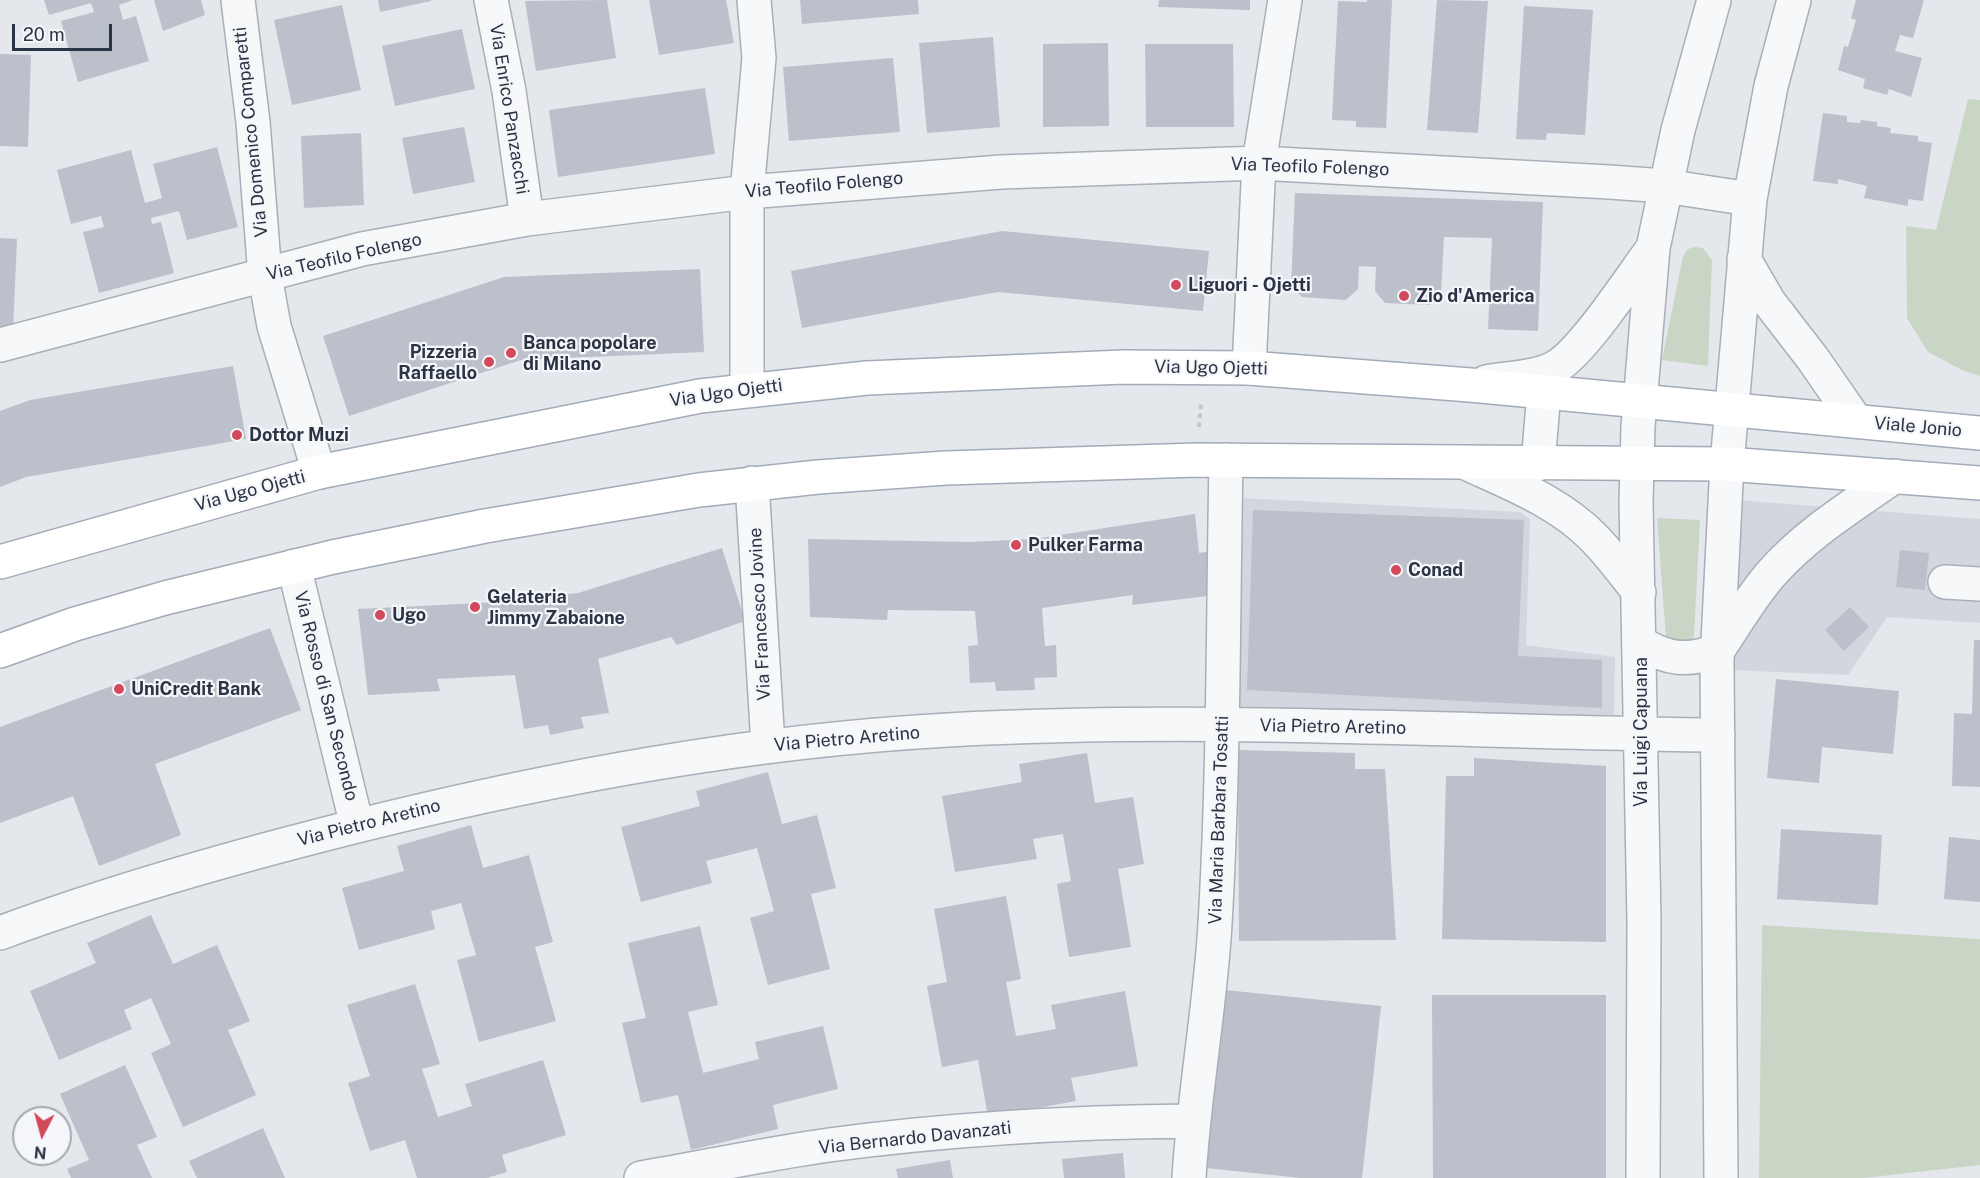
<!DOCTYPE html>
<style>
body{margin:0}
#map{position:relative;width:1980px;height:1178px;overflow:hidden;background:#e4e7ec;font-family:"Public Sans",sans-serif}
canvas{display:block}
.north{position:absolute;left:12px;top:1106px;width:60px;height:60px;box-sizing:border-box;background:#f4f6f9;border:2px solid #a4a8b1;border-radius:50%;rotate:186deg;font-size:16px;font-weight:700;line-height:24px;text-align:center;color:#2b3445}
.north::after{content:'';display:block;margin:auto;width:21px;height:27px;background:#d1495b;clip-path:polygon(50% 0,100% 100%,50% 72%,0 100%)}
.scale{position:absolute;left:12px;top:24px;width:100px;height:27px;box-sizing:border-box;border:3px solid #2b3445;border-top:0;padding-left:8px;font-size:18px;line-height:21px;white-space:nowrap;color:#2b3445;-webkit-text-stroke:4px #f4f6f9;paint-order:stroke}
</style>
<div id="map">
<canvas width="1980" height="1178"></canvas>
<div class="north">N</div>
<div class="scale">20 m</div>
</div>
<script>
const ctx = document.querySelector('canvas').getContext('2d');
ctx.lineJoin = 'round';
function fill(path, color) { ctx.fillStyle = color; ctx.fill(path, 'evenodd'); }
function trace(path, color, width, dash) { ctx.strokeStyle = color; ctx.lineWidth = width; ctx.lineCap = dash ? 'butt' : 'round'; ctx.setLineDash(dash || []); ctx.stroke(path); }
function label(font, color, halo, rows, align = 'center') {
  ctx.font = font + ' "Public Sans",sans-serif'; ctx.lineWidth = 4.5; ctx.setLineDash([]); ctx.textBaseline = 'middle'; ctx.strokeStyle = halo; ctx.fillStyle = color; for (const [text, x, y, turn = 0] of rows) {
    ctx.save(); ctx.translate(x, y); ctx.rotate((+turn || 0) * Math.PI / 180); ctx.textAlign = isNaN(turn) ? turn : align; if (halo) ctx.strokeText(text, 0, 0); ctx.fillText(text, 0, 0); ctx.restore();
  }
}
fill(new Path2D(`
 M1240,498L1520,512L1530,519L1526,645L1615,657L1614,715L1231,718Z
 M1737,500L1980,519V623L1887,617L1848,675L1728,670Z`), '#d2d6de');
fill(new Path2D(`
 M1968,99L1980,100V376L1964,371L1928,352L1907,318L1906,226L1936,230Z
 M1695,247L1703,248L1712,260L1708,366L1662,360L1683,256L1688,249Z
 M1657,518L1700,520L1694,636L1687,645L1666,638Z
 M1762,925L1980,939V1165L1864,1178H1759Z`), '#c9d6c5');
fill(new Path2D(`
 M44,0H133L119,5L123,20L136,16L149,61L78,82L61,21L94,12L91,3L49,15Z
 M154,0H201L205,15L163,31Z
 M378,0H431V1L380,12Z
 M607,0L616,58L536,71L525,1Z
 M649,0H726L734,43L659,55Z
 M800,0H918L919,14L802,24Z
 M1159,0H1250V10L1158,7Z
 M1367,0H1392L1386,128L1356,127V121L1332,120L1338,1L1367,2Z
 M1437,0L1488,1L1478,133L1427,130Z
 M1856,0H1924L1913,38L1900,35L1895,51L1922,58L1911,97L1889,89L1887,95L1863,88L1865,79L1838,70L1844,46L1848,47L1856,20L1851,18Z
 M342,5L361,90L292,105L274,20Z
 M1524,6L1593,10L1585,135L1547,133L1546,140L1516,139Z
 M462,29L475,89L395,106L382,46Z
 M993,37L1000,127L927,133L919,43Z
 M1108,43L1109,126L1043,127V44Z
 M1145,44H1233L1234,127H1146Z
 M0,54L31,55L28,147L0,146Z
 M893,58L900,132L789,141L783,67Z
 M705,88L715,154L558,177L549,110Z
 M1823,113L1847,116V122L1860,123L1861,120L1877,122V126L1891,128L1890,133L1918,136V141L1932,143L1923,201L1908,199V206L1864,198L1867,186L1838,179V184L1813,181Z
 M464,127L475,182L413,194L402,138Z
 M361,133L364,205L304,208L301,136Z
 M217,147L238,227L187,240L179,211L151,218L152,224L161,222L174,273L99,293L83,232L104,227L101,216L71,224L57,170L131,150L145,203L162,198L153,164Z
 M1295,193L1543,202L1538,331L1488,329L1492,238L1444,237L1441,294L1430,305L1385,303L1375,291L1376,267L1359,266L1358,289L1346,300L1302,297L1291,286Z
 M1002,231L1209,251L1203,311L998,292L802,328L791,271Z
 M0,238L17,239L13,331L0,330Z
 M700,269L704,352L521,360L349,416L323,336L504,277Z
 M233,366L246,439L26,477L0,487V411L30,400Z
 M1253,510L1524,520L1518,656L1602,660V708L1247,690Z
 M1195,514L1199,553L1211,551L1216,595L1132,605L1133,595L1042,608L1045,646L1056,645L1057,677L1034,678L1035,690L996,691L995,682L970,683L968,646L978,645L975,611L888,610L887,620L810,617L808,539L969,542L1034,539Z
 M722,548L745,621L677,645L671,637L598,659L609,713L581,717L584,728L550,735L548,725L524,729L515,675L437,679L440,691L368,695L358,609L501,602L578,593Z
 M1900,550L1929,553L1925,590L1896,587Z
 M1850,607L1869,627L1844,651L1825,630Z
 M270,628L301,710L155,764L181,835L99,866L73,796L0,823V727Z
 M1974,640H1980V787L1952,786L1954,713L1972,714Z
 M1776,679L1899,691L1893,754L1822,747L1819,783L1767,778Z
 M1238,750L1355,753V769H1385L1396,940L1239,941Z
 M1087,753L1095,803L1133,797L1144,864L1118,869L1131,947L1069,957L1057,884L1071,881L1063,834L1033,839L1037,859L955,872L942,796L1022,782L1019,764Z
 M1474,758L1606,766V942L1442,939L1446,776H1474Z
 M768,772L782,824L817,815L836,888L811,894L830,969L768,985L750,918L774,911L757,848L706,861L712,883L641,902L621,827L700,806L696,791Z
 M471,825L483,868L529,855L553,942L535,947L556,1021L479,1042L457,960L476,955L461,903L431,911L435,929L359,950L342,888L404,871L397,846Z
 M1781,829L1882,835L1878,905L1777,899Z
 M1949,837L1980,840V902L1944,899Z
 M1006,896L1021,979L1006,982L1016,1036L1056,1029L1051,1005L1125,991L1138,1066L1071,1078L1076,1101L988,1117L978,1060L942,1067L927,986L947,982L934,909Z
 M151,915L173,964L217,945L250,1021L228,1030L256,1095L183,1127L151,1053L171,1044L151,998L124,1010L132,1029L59,1060L30,991L96,963L87,943Z
 M700,926L718,1005L688,1012L703,1073L759,1059L755,1042L823,1026L838,1089L773,1105L778,1129L691,1150L678,1095L641,1103L622,1023L646,1018L628,943Z
 M415,984L440,1064L422,1069L438,1117L472,1106L465,1084L543,1060L566,1135L502,1155L507,1172L487,1178H417L405,1140L370,1151L348,1083L370,1076L347,1005Z
 M1225,990L1381,1006L1362,1178H1301L1206,1168Z
 M1432,995H1606V1178H1433Z
 M125,1065L157,1137L137,1145L152,1178H71L67,1169L89,1160L60,1094Z
 M263,1128L285,1178H197L189,1161Z
 M1123,1153L1125,1178H1064L1062,1159Z
 M950,1160L953,1178H898L896,1169Z`), '#bbc0ca');
const minor = new Path2D(`
 M238,0L253,122L265,276L274,326L319,472
 M491,0L509,91L527,219
 M1744,259L1769,302L1813,359L1856,421
 M0,345L362,249L527,219L747,192L1001,172L1259,163L1609,182L1665,186L1750,199
 M1249,368L1259,163L1285,0
 M1486,382C1508,378 1534,378 1554,368C1581,355 1632,276 1653,248
 M747,389V192L759,58L754,0
 M1466,463C1511,484 1559,502 1594,538C1610,554 1624,574 1639,592
 M1538,464L1544,392
 M752,483L768,745
 M294,566L357,826
 M1945,582L1980,584
 M1641,643C1667,660 1689,662 1718,650
 M1718,650C1735,625 1751,597 1771,574C1806,534 1852,506 1895,476
 M0,933C121,888 244,854 369,823C560,776 751,741 948,730C1204,716 1462,732 1718,735
 M641,1178C704,1167 766,1154 829,1145C949,1129 1071,1122 1192,1121
 M1189,1178C1194,1093 1210,1009 1215,924C1224,770 1223,615 1226,460
 M1643,1178L1644,921L1636,502L1638,427L1653,248L1678,130L1714,0
 M1721,1178L1717,661L1727,464L1750,199L1771,86L1794,0`);
const major = new Path2D(`
 M0,562L319,472L700,396L867,378L1123,367L1249,368L1470,385L1980,433
 M0,651L75,624L165,598L333,557L485,526L699,490L818,477L946,468L1197,460L1727,464L1980,483`);
trace(minor, '#a9aeb7', 36);
trace(major, '#a3abb8', 36);
trace(new Path2D(`
 M1199,427L1201,402`), '#c2c5cb', 4, [4.5, 4.5]);
trace(minor, '#f7f8fa', 33);
trace(major, '#fff', 33);
for (const [x, y, r, color] of [
 [1176,285,6,"#d1495b"],
 [1404,296,6,"#d1495b"],
 [511,353,6,"#d1495b"],
 [489,362,6,"#d1495b"],
 [237,435,6,"#d1495b"],
 [1016,545,6,"#d1495b"],
 [1396,570,6,"#d1495b"],
 [475,607,6,"#d1495b"],
 [380,615,6,"#d1495b"],
 [119,689,6,"#d1495b"]
]) { const dot = new Path2D(); dot.arc(x, y, r, 0, 2 * Math.PI); ctx.fillStyle = color; ctx.fill(dot); trace(dot, '#f4f6f9', 2); }
label('18px', '#2b3445', '#f4f6f9', [
 ["Via Enrico Panzacchi",509,109,81],
 ["Via Domenico Comparetti",251,132,-96],
 ["Via Teofilo Folengo",1310,167,2],
 ["Via Teofilo Folengo",824,185,-5],
 ["Via Teofilo Folengo",344,257,-13],
 ["Via Ugo Ojetti",1211,368,1],
 ["Via Ugo Ojetti",726,393,-8],
 ["Viale Jonio",1918,427,5],
 ["Via Ugo Ojetti",250,491,-15],
 ["Via Francesco Jovine",760,614,-93],
 ["Via Rosso di San Secondo",326,696,76],
 ["Via Pietro Aretino",1333,727,1],
 ["Via Luigi Capuana",1641,732,-90],
 ["Via Pietro Aretino",847,739,-5],
 ["Via Maria Barbara Tosatti",1219,820,-88],
 ["Via Pietro Aretino",369,823,-14],
 ["Via Bernardo Davanzati",915,1138,-6]
]);
label('bold 18px', '#2b3445', '#f4f6f9', [
 ["Liguori - Ojetti",1188,285],
 ["Zio d'America",1416,296],
 ["Banca popolare",523,343],
 ["di Milano",523,364],
 ["Pizzeria",477,352,"right"],
 ["Raffaello",477,373,"right"],
 ["Dottor Muzi",249,435],
 ["Pulker Farma",1028,545],
 ["Conad",1408,570],
 ["Gelateria",487,597],
 ["Jimmy Zabaione",487,618],
 ["Ugo",392,615],
 ["UniCredit Bank",131,689]
], 'left');
</script>
